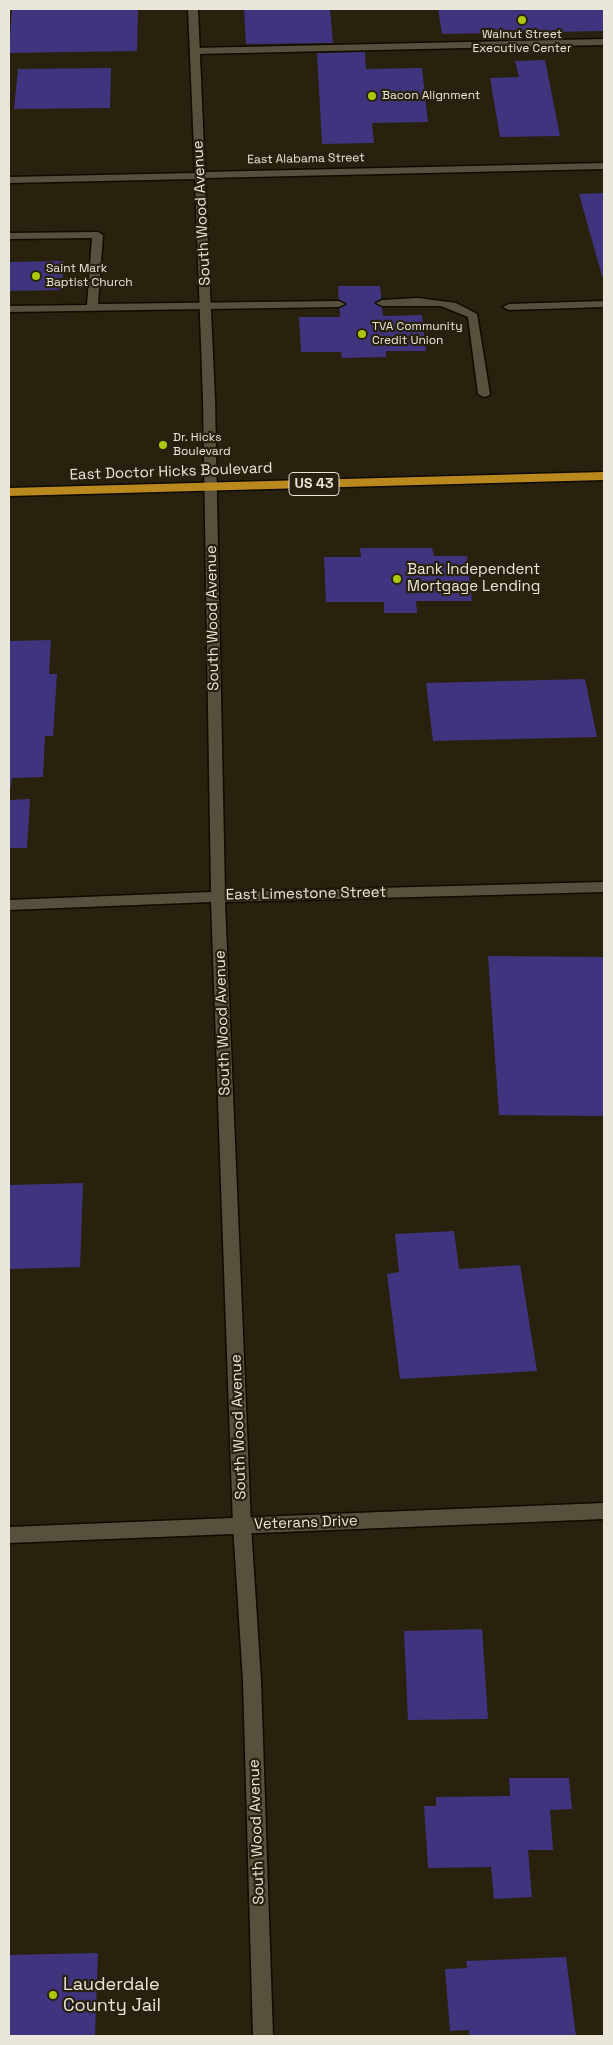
<!DOCTYPE html>
<style>
body{margin:0}
#map{position:relative;width:613px;height:2045px;overflow:hidden;background:#27210e;font-family:"Space Grotesk",sans-serif}
canvas{display:block}
.frame{position:absolute;inset:0;border:10px solid #eae6da;pointer-events:none}
</style>
<div id="map">
<canvas width="613" height="2045"></canvas>
<div class="frame"></div>
</div>
<script>
const ctx = document.querySelector('canvas').getContext('2d');
ctx.lineJoin = 'round';
function fill(path, color) { ctx.fillStyle = color; ctx.fill(path, 'evenodd'); }
function trace(path, color, width, dash) { ctx.strokeStyle = color; ctx.lineWidth = width; ctx.lineCap = dash ? 'butt' : 'round'; ctx.setLineDash(dash || []); ctx.stroke(path); }
function label(font, color, halo, rows, align = 'center') {
  ctx.font = font + ' "Space Grotesk",sans-serif'; ctx.lineWidth = 4.5; ctx.setLineDash([]); ctx.textBaseline = 'middle'; ctx.strokeStyle = halo; ctx.fillStyle = color; for (const [text, x, y, turn = 0] of rows) {
    ctx.save(); ctx.translate(x, y); ctx.rotate((+turn || 0) * Math.PI / 180); ctx.textAlign = isNaN(turn) ? turn : align; if (halo) ctx.strokeText(text, 0, 0); ctx.fillText(text, 0, 0); ctx.restore();
  }
}
fill(new Path2D(`
 M12,9H138L137,51L9,53Z
 M244,9H330L333,43L246,44Z
 M438,9H604V31L442,34Z
 M365,52L366,69L422,68L428,122L372,123L374,143L322,144L317,53Z
 M545,60L560,136L500,137L490,78L519,77L515,61Z
 M111,68L110,108L14,109L18,69Z
 M604,193V276H602L579,194Z
 M64,261L62,290L9,291V262Z
 M338,286H380L383,316L422,315L426,351H386V357L342,358L341,352H301L299,317H340Z
 M360,548H432L434,556H467L472,601H416L417,613H384V602H326L324,557H361Z
 M51,640L49,674H57L53,736H45L43,777L12,778L9,797V641Z
 M585,679L597,737L433,741L426,683Z
 M30,799L27,848H9V800Z
 M488,956L604,957V1116L499,1115Z
 M83,1183L80,1267L9,1269V1185Z
 M454,1231L459,1269L520,1265L537,1371L400,1379L387,1274L399,1272L395,1234Z
 M482,1629L488,1719L408,1720L404,1631Z
 M509,1778H569L572,1809L550,1810L553,1850H528L532,1897L494,1899L491,1867L428,1868L424,1806H436V1797L510,1796Z
 M98,1953L95,2036H9V1955Z
 M566,1957L576,2036H469V2030L450,2031L445,1969L467,1968L466,1961Z`), '#41347e');
const service = new Path2D(`
 M604,39V45L194,54L189,51L194,48Z
 M98,232L103,235L98,304L339,301L345,304L339,307L9,312V306L87,305L92,238L9,239V233Z
 M418,298L456,303L477,314L490,394L488,396L484,397L478,394L468,317L441,306H382L376,303L382,300Z
 M604,301V307L509,310L503,307L509,304Z`);
const minor = new Path2D(`
 M188,9H198L205,172L604,163V169L205,178L215,399L225,892L604,882V892L225,902L251,1525L261,1681L273,2036H253L243,1681L233,1525L211,902L9,910V900L211,892L203,399L195,179L9,183V177L195,173Z`);
const secondary = new Path2D(`
 M604,1503V1519L9,1543V1527Z`);
const trunk = new Path2D(`
 M604,472V480L9,496V488Z`);
trace(service, '#100a00', 3);
trace(minor, '#100a00', 3);
trace(secondary, '#100a00', 3);
trace(trunk, '#100a00', 3);
fill(service, '#57503c');
fill(minor, '#57503c');
fill(secondary, '#57503c');
fill(trunk, '#ba891e');
for (const [x, y, r, color] of [
 [522,20,5,"#adc60e"],
 [372,96,5,"#adc60e"],
 [36,276,5,"#adc60e"],
 [362,334,5,"#adc60e"],
 [163,445,5,"#adc60e"],
 [397,579,5,"#adc60e"],
 [53,1995,5,"#adc60e"]
]) { const dot = new Path2D(); dot.arc(x, y, r, 0, 2 * Math.PI); ctx.fillStyle = color; ctx.fill(dot); trace(dot, '#27210e', 2); }
label('12px', '#eae6da', '#27210e', [
 ["Walnut Street",522,35,"center"],
 ["Executive Center",522,49,"center"],
 ["Bacon Alignment",382,96],
 ["Saint Mark",46,269],
 ["Baptist Church",46,283],
 ["TVA Community",372,327],
 ["Credit Union",372,341],
 ["Dr. Hicks",173,438],
 ["Boulevard",173,452]
], 'left');
label('12px', '#eae6da', '#27210e', [
 ["East Alabama Street",306,159,-1]
]);
for (const [x, y, w] of [
 [314,484,50]
]) { const box = new Path2D(); box.roundRect(x - w / 2, y - 11.5, w, 23, 4); ctx.fillStyle = '#27210e'; ctx.fill(box); trace(box, '#eae6da', 1); }
label('bold 14px', '#eae6da', null, [
 ["US 43",314,484]
]);
label('15px', '#eae6da', '#27210e', [
 ["South Wood Avenue",202,213,-93],
 ["East Doctor Hicks Boulevard",171,472,-2],
 ["South Wood Avenue",213,618,-91],
 ["East Limestone Street",306,894,-1],
 ["South Wood Avenue",223,1023,-92],
 ["South Wood Avenue",239,1427,-92],
 ["Veterans Drive",306,1523,-2],
 ["South Wood Avenue",257,1832,-92]
]);
label('15px', '#eae6da', '#27210e', [
 ["Bank Independent",407,570],
 ["Mortgage Lending",407,587]
], 'left');
label('18px', '#eae6da', '#27210e', [
 ["Lauderdale",63,1985],
 ["County Jail",63,2006]
], 'left');
</script>
